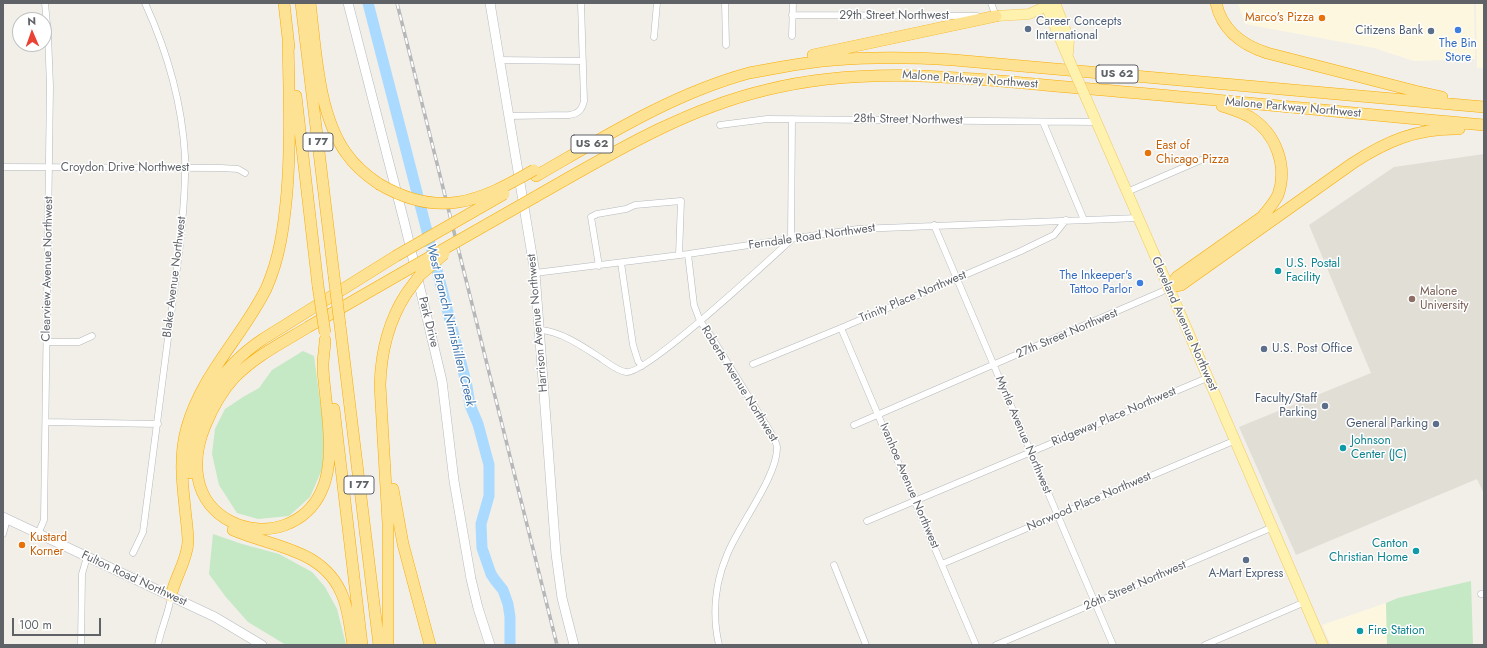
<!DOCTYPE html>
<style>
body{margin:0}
#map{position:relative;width:1487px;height:648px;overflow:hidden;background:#f1efe8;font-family:Jost,sans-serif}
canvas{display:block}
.frame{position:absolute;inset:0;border:4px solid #5f6368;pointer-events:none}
.north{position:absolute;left:12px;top:12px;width:40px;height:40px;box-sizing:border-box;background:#fff;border:1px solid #bfc1c3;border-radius:50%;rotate:358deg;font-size:11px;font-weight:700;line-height:16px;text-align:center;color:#5f6368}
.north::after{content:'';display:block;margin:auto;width:14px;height:18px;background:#ea4335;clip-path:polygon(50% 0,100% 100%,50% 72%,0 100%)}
.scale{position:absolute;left:12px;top:618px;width:89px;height:18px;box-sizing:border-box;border:2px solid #5f6368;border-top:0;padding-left:5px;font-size:12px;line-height:14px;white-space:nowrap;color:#5f6368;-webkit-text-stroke:3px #fff;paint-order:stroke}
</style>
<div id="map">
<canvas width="1487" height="648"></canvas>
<div class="frame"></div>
<div class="north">N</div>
<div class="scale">100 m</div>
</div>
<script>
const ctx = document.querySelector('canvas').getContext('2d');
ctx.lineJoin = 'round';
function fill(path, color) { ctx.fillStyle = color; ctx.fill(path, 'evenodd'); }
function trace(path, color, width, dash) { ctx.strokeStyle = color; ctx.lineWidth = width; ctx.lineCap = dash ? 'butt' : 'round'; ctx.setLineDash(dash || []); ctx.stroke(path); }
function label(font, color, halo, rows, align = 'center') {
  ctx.font = font + ' Jost,sans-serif'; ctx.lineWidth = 3; ctx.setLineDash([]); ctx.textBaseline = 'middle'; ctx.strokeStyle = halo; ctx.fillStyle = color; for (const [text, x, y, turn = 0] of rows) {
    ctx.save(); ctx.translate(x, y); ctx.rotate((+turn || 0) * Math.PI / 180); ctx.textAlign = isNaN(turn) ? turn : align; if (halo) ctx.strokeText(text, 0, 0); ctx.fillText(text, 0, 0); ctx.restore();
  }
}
fill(new Path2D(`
 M1238,3H1474L1475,59L1414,61L1374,48L1245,24Z
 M1476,3H1484V68H1477Z
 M1386,603L1387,645H1331L1322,625Z`), '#fef7e0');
fill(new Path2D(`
 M1484,154V494L1477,479L1296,555L1239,427L1371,373L1309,225L1394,167Z`), '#e1ded6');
fill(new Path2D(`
 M303,351L314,356L325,438L323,467L310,497L289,516L258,519L237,513L219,485L212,454L215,429L225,409L243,397L259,388L272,370Z
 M213,534L242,544L279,554L312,572L325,587L337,609L346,645H286L248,622L225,596L209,574Z
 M1471,581L1473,645H1387L1386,603L1398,598Z`), '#c5e8c5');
trace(new Path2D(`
 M368,3L467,386L470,405L478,424L489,465V496L481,524L482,548L491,574L495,580L503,590L508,604L510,617V645`), '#aadaff', 11);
const street = new Path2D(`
 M725,3L726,45
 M991,3L996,16H994
 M792,15L977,16
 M792,36L793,3
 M654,37L657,3
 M499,60L583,61
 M509,116L569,115C578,114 582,110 584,101L581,3
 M1043,122L1084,220
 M720,125L767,119L1097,122
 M3,167L221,168L238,169L245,173
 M1127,192L1201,160
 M934,225L1113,645
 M688,254L694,305L700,321L711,336L768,428C771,434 776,440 777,447C778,476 738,526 727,555C715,583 712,615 719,645
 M621,263L633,345L638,361L642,366
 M599,266L591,217L597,214L626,209L635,205L681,201L679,255
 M535,273L688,254L858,229L1138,218
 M841,328L976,645
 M540,330C561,331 585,348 602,359C609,364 618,371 626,372C645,376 770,259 791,240L792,119
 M47,342H79L92,336
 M753,364L841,328L1021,251L1054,235L1066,220
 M46,422L158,424
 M854,425L1161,292L1168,288
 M867,521L1207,378
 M3,534L7,519
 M38,534L44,520L50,86L48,35L45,3
 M133,553L143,532L180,245C183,216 186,186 185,156C182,103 167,51 145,3
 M942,564L1236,440
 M834,565L866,645
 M1481,594H1484
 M81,645L82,574L87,557
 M158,645C161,628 169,613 171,596
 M996,645L1273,527
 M1205,645L1305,602`);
const secondary = new Path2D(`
 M348,3L405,225L442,381L454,481L471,579L478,608L490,645
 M490,3L535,273L556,554L562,598L574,645
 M3,517L215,617L262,645`);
const primary = new Path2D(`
 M1045,3L1070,62
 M1055,3L1069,39L1068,53
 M996,16L1029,14L1047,6
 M1086,98C1166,280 1245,462 1323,645`);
const highway = new Path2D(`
 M284,3L289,47
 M301,3L334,276
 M310,3C316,50 318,114 346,153C355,166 367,176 379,184
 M1216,3C1222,30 1242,45 1267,53L1415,91L1442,97
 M813,55L996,16
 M296,96L318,286
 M536,176C604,137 672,94 749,73C760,71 771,69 782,67C840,56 896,56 954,60L1484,107
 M535,197C609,155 682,110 766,90C869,64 973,79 1078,88C1214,99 1349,113 1484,125
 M1168,288L1181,285L1353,163C1387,141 1417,128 1459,129
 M1168,288L1177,277L1262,217C1268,210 1274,203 1278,195C1288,166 1276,133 1250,117C1241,112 1231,109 1222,106
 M340,325L379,645
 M325,340C325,348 323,357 323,365C323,373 324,382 325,390C328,420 335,464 321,492C314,507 301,519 285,525C249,538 205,518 198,478C195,461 198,443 205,426C212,409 221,392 234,378C255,356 282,343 308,327C339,309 369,292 400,274
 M334,409L362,645
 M190,473C184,419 221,367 263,339L396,256
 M393,489L403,544L430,645
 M233,530C275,548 325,549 343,597C349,612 350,629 353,645
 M171,596C175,577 187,561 188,542C188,531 186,519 185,508C182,481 179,455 187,427C202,374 242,337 266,289C280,258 284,225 287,192C291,141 289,91 288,40
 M388,645V523L380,385C381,351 388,322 406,294`);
trace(street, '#b5b8bc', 7);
trace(secondary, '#b6babf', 10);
trace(primary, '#f2c960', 11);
trace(highway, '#f9ab00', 12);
trace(street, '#fff', 6);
trace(secondary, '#fff', 9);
trace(primary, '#fff2af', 10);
trace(highway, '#fde293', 11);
const rail = new Path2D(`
 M397,3L557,645`);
trace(rail, '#b6b7b8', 3.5);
trace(rail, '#fff', 2, [6]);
const primaryBridge = new Path2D(`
 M1070,62L1086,98`);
const highwayBridge = new Path2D(`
 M379,184C439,219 479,202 534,170
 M396,256L504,194
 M400,274L535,197
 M334,276L340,325
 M318,286L325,333
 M406,294L420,275L444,254`);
trace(primaryBridge, '#f2c960', 11, []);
trace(highwayBridge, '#f9ab00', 12, []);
trace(primaryBridge, '#fff2af', 10);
trace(highwayBridge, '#fde293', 11);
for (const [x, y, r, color] of [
 [1322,18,4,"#e8710a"],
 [1028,29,4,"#5c6f8a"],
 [1458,30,4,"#3f7fe0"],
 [1431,31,4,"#5c6f8a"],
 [1148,153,4,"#e8710a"],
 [1278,271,4,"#0f9aa8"],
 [1140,283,4,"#3f7fe0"],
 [1412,299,4,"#8d6e63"],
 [1264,349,4,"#5c6f8a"],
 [1325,406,4,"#5c6f8a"],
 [1436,424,4,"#5c6f8a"],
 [1343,448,4,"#0f9aa8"],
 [22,545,4,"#e8710a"],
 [1416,551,4,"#0f9aa8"],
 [1246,560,4,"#5c6f8a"],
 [1360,631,4,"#0f9aa8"]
]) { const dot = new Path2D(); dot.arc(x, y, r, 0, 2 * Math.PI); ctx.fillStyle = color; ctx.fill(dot); trace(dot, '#fff', 1.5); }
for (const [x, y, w] of [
 [1117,74,42],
 [318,142,30],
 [592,144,42],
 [359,485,30]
]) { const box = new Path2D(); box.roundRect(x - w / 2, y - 9, w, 18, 3); ctx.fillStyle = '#fff'; ctx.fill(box); trace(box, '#5f6368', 1); }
label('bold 11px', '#5f6368', null, [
 ["US 62",1117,74],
 ["I 77",318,142],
 ["US 62",592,144],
 ["I 77",359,485]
]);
label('12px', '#5f6368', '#fff', [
 ["29th Street Northwest",894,16],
 ["Malone Parkway Northwest",970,80,4],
 ["Malone Parkway Northwest",1293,108,5],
 ["28th Street Northwest",908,120,1],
 ["Croydon Drive Northwest",125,168],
 ["Ferndale Road Northwest",812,237,-8],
 ["Clearview Avenue Northwest",48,269,-89],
 ["Blake Avenue Northwest",175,277,-83],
 ["Trinity Place Northwest",913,297,-23],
 ["Park Drive",428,322,76],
 ["Harrison Avenue Northwest",538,323,-95],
 ["Cleveland Avenue Northwest",1184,324,66],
 ["27th Street Northwest",1067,334,-23],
 ["Roberts Avenue Northwest",739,384,58],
 ["Ridgeway Place Northwest",1114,417,-23],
 ["Myrtle Avenue Northwest",1023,435,67],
 ["Ivanhoe Avenue Northwest",909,486,67],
 ["Norwood Place Northwest",1089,502,-23],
 ["Fulton Road Northwest",134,579,25],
 ["26th Street Northwest",1135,586,-23]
]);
label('12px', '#c56008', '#fff', [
 ["Marco's Pizza",1314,18,"right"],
 ["East of",1156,146],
 ["Chicago Pizza",1156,160],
 ["Kustard",30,538],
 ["Korner",30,552]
], 'left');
label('12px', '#4e5e75', '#fff', [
 ["Career Concepts",1036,22,"left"],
 ["International",1036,36,"left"],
 ["Citizens Bank",1423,31],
 ["U.S. Post Office",1272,349,"left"],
 ["Faculty/Staff",1317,399],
 ["Parking",1317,413],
 ["General Parking",1428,424],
 ["A-Mart Express",1246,574,"center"]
], 'right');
label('12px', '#366cbe', '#fff', [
 ["The Bin",1458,44],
 ["Store",1458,58],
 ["The Inkeeper's",1132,276,"right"],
 ["Tattoo Parlor",1132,290,"right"]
]);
label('12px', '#0d838f', '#fff', [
 ["U.S. Postal",1286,264],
 ["Facility",1286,278],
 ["Johnson",1351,441],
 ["Center (JC)",1351,455],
 ["Canton",1408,544,"right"],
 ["Christian Home",1408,558,"right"],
 ["Fire Station",1368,631]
], 'left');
label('12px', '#785e54', '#fff', [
 ["Malone",1420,292],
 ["University",1420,306]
], 'left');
label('italic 13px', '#4174aa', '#fff', [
 ["West Branch Nimishillen Creek",450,325,76]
]);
</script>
